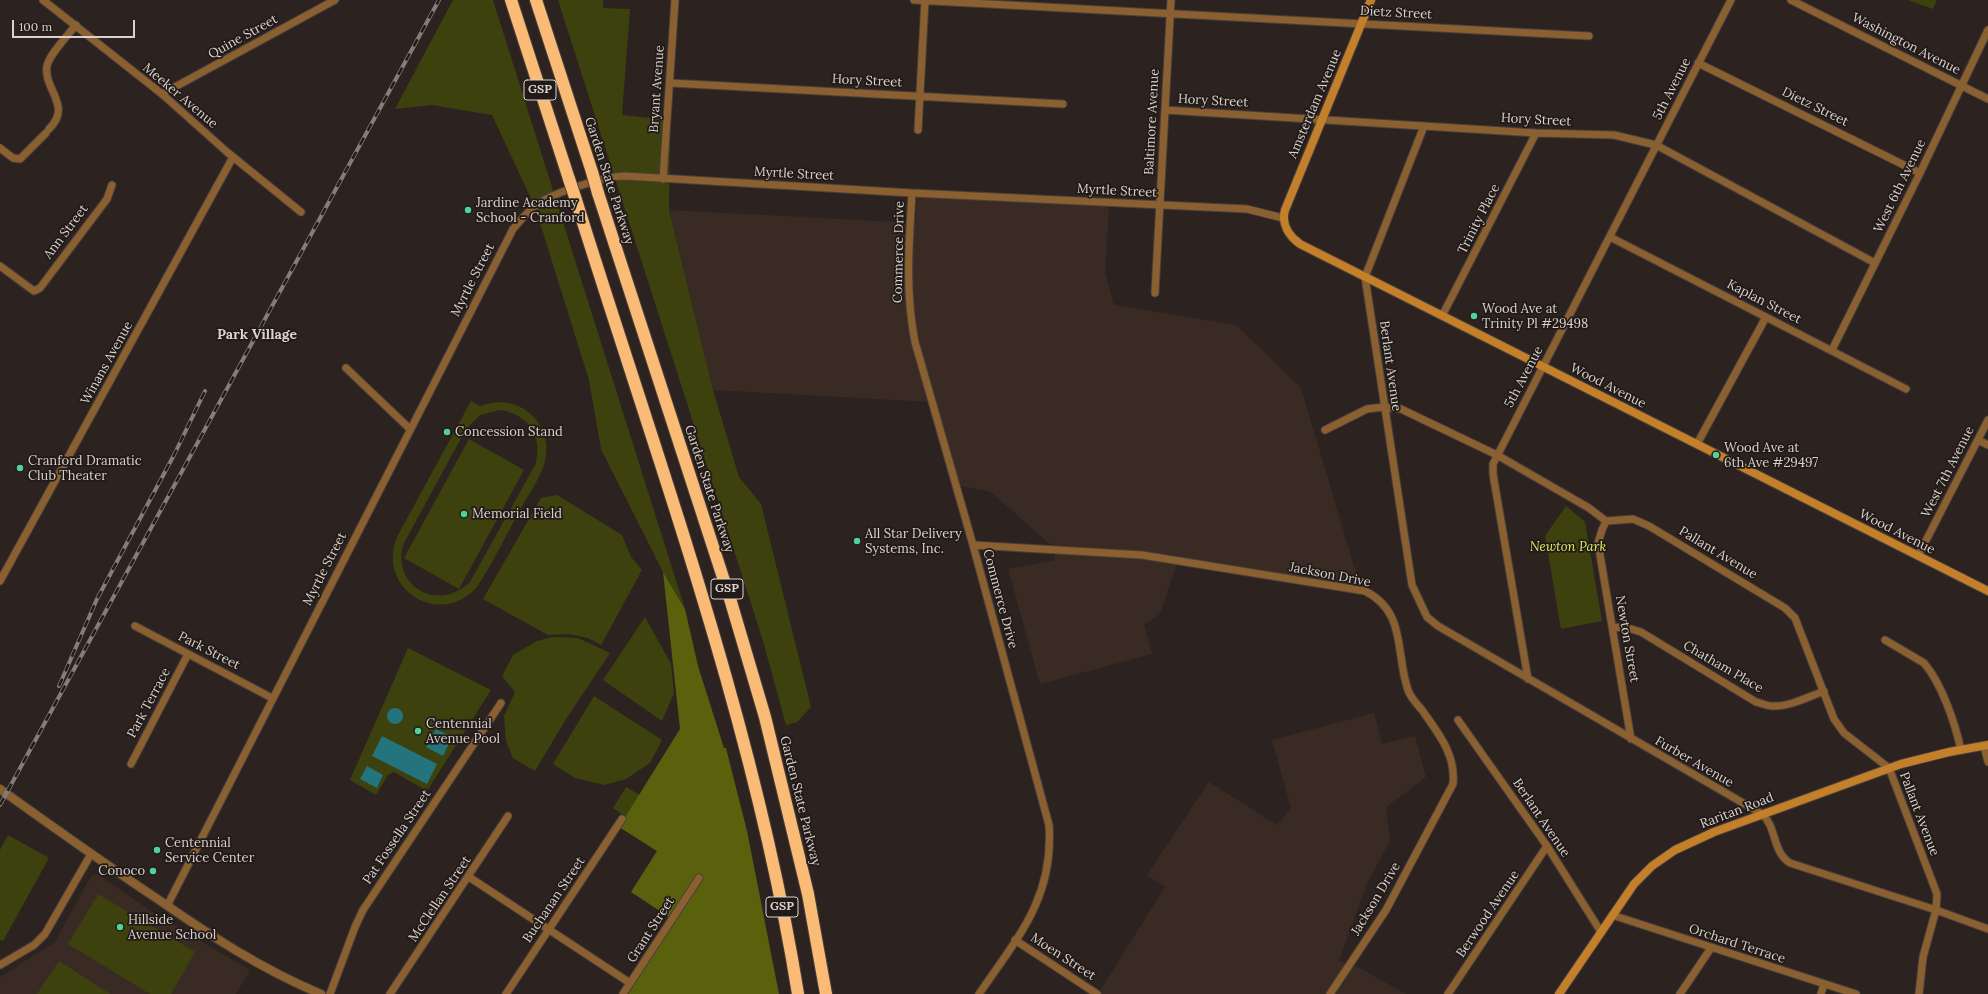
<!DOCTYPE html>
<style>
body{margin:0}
#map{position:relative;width:1988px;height:994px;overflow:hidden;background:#2c2320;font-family:Lora,serif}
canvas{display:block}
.scale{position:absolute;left:12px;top:20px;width:123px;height:18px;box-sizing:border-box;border:2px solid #d8d2d0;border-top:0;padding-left:5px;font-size:12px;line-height:14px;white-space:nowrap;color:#d8d2d0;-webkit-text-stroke:3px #221a16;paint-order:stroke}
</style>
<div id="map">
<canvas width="1988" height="994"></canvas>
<div class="scale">100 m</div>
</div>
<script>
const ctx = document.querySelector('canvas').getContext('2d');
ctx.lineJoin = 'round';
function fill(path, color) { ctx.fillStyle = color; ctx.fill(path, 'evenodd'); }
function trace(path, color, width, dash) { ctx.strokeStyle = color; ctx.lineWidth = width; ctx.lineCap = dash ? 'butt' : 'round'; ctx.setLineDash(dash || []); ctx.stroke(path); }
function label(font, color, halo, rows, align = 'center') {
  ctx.font = font + ' Lora,serif'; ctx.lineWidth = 3.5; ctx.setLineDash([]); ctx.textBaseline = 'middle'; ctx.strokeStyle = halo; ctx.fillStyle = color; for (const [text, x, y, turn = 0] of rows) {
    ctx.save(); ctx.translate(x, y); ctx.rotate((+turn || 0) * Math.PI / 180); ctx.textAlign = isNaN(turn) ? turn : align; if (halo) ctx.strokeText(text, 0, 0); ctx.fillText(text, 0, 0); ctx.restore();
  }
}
fill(new Path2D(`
 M917,196L1109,207L1105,272L1114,305L1236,325L1301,388L1360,587L1178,560L1160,614L1144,624L1152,654L1040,684L1008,569L1055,560L1053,547L991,492L956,485L933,402L713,390L669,210L915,223Z
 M1374,713L1382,744L1415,736L1426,777L1386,807L1390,841L1367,883L1339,961L1358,967L1406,994H1098L1165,887L1147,875L1209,782L1277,825L1291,808L1272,740Z
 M93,875H99L152,912L250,970L236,994H0V977L55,942L90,878Z`), '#392b24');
fill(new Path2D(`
 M453,0H493L685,609L663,572L601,449L589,380L535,207L492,115L432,105L395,109Z
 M558,0H603V8L630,9L622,115L670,120L669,210L713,390L739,477L761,504L811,707L797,722L786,725L763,641Z
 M1908,0H1937L1933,9Z
 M471,401L480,406C497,400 514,401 528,412C542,422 548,439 546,455C544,474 529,493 520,510C506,535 493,563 477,587C439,630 374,587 398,535ZM499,410C528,413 544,437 535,465L470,582C439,613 392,587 403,545L466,429L480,415Z
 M469,439L524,470L459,589L404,558Z
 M557,495L622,535L631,557L642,570L601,645L588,638L579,636L567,634L548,635L483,599L541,498Z
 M1566,506L1585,522L1602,621L1561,629L1545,536Z
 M645,617L671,664L674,693L662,721L603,680Z
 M553,637L578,638L610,653L566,719L535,771L513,758L506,741L504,716L515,692L502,676L513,655L537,641Z
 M408,648L491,690L427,791L394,772L388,775L376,795L350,780Z
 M594,696L662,740L650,763L626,779L604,785L575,778L553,764Z
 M626,787L640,795L626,817L613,808Z
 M8,835L49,858L3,941L0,940V850Z
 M98,894L195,952L171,994H150L68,944Z
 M59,961L110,994H37Z`), '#3c410d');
fill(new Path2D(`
 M663,572L685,609L698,666L724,748H726L747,831L779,994H629L626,991L672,919L631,892L657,851L619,827L680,729Z`), '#59610c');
fill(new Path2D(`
 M387 716a8 8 0 1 1 16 0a8 8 0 1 1-16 0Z
 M436,729L452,737L443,756L426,747Z
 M382,736L437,764L427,784L372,756Z
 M367,766L383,775L377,788L360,779Z`), '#23747d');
const minor = new Path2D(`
 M43,0L162,94L227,152L301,212
 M914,0L1589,36
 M1791,0L1988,99
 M1698,63L1920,173
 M670,83L1063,104
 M162,94L335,0
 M1165,110L1536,133L1614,135L1656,145L1875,263
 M1424,126L1365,277L1412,585L1427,617L1438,626L1762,814C1777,827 1772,852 1790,863L1936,910L1988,929
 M49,129C73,106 43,89 47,66C49,55 68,35 76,25
 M918,130L925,0
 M0,148L13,158L20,159L46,133
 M663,179L675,0
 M912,193C909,243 905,292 915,342L973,545L1049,825C1054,898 1018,937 979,994
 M1610,237L1906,389
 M0,266L34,291L40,288L107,199L112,185
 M1155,293L1171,0
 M1442,316L1536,133
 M1832,350L1920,173L1988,30
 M346,368L410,429
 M1325,430L1367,409L1384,407L1401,409L1497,455L1589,508L1606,521L1633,519L1649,526L1785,608L1795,618L1834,719L1844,733L1889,768L1937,894L1936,910L1923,957L1919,994
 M1978,440L1988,445
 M1697,444L1766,317
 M1606,521L1602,530L1598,543L1631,739
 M973,545L1142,555L1365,591C1407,612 1395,653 1408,690C1410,697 1417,704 1422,710C1438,733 1456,754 1453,784L1386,910L1330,994
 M1918,556L1988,420
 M0,581L233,157
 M135,626L272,698
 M1612,627L1628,628L1641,632L1756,702C1761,703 1767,706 1772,706C1789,707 1808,697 1824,691
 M1885,640L1924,663C1942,684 1955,723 1961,750
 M1528,679L1493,474V464L1731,0
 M1458,720L1547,846L1601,932
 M1984,746L1988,762
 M131,764L188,654
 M469,877L630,983
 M167,906L513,229C520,221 527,212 536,205C552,193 605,176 625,176L912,193L1247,209L1283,218
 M1612,915L1856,994
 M1015,940L1097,994
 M0,965L34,945L45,934L91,854
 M330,994L355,927L363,910L501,703
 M390,994L508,816
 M506,994L622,819
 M623,994L699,878
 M1448,994L1547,846
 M1680,994L1711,948
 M1821,994L1824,984`);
const tertiary = new Path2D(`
 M0,789C53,827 105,864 159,900C211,936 263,970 321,994`);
const secondary = new Path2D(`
 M1371,0L1285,210C1281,224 1289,236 1300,244L1988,591
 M1559,994L1634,884L1652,866L1675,850L1714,832L1901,764L1949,752L1988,745`);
const motorway = new Path2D(`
 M511,0L569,179
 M536,0L592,172
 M598,193L731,602L765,717L808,894L826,994
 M576,200C658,463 754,721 798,994`);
trace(minor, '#483f3c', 9);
trace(tertiary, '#483f3c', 10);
trace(secondary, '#483f3c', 10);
trace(motorway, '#483f3c', 14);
trace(minor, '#8a6030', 7);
trace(tertiary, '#8a6030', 8);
trace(secondary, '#c37f2a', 8);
trace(motorway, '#fabb76', 12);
const rail = new Path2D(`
 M59,686L97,599L174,455L205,391
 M0,805L439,0`);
trace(rail, '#847d7a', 4);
trace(rail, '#221a16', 2.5, [8]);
const motorwayBridge = new Path2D(`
 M592,172L598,193
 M569,179L576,200`);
trace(motorwayBridge, '#483f3c', 14, []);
trace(motorwayBridge, '#fabb76', 12);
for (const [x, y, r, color] of [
 [468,210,4,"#50d398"],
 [1474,316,4,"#50d398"],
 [447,432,4,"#50d398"],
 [1716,455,4,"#50d398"],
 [20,468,4,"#50d398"],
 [464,514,4,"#50d398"],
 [857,541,4,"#50d398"],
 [418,731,4,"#50d398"],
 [157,850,4,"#50d398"],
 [153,871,4,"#50d398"],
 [120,927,4,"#50d398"]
]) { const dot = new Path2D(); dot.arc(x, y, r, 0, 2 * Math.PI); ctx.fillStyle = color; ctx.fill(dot); trace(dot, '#221a16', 1.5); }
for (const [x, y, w] of [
 [540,90,32],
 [727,589,32],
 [782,907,32]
]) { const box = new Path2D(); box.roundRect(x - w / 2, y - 10, w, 20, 3); ctx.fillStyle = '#221a16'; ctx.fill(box); trace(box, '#d8d2d0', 1); }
label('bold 12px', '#d8d2d0', null, [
 ["GSP",540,90],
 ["GSP",727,589],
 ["GSP",782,907]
]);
label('13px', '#d8d2d0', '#221a16', [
 ["Dietz Street",1396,13,3],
 ["Quine Street",243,37,-29],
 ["Washington Avenue",1906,44,27],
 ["Hory Street",867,81,3],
 ["Bryant Avenue",657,89,-86],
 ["5th Avenue",1672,89,-63],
 ["Meeker Avenue",180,96,40],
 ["Hory Street",1213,101,3],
 ["Amsterdam Avenue",1315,104,-67],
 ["Dietz Street",1815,107,26],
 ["Hory Street",1536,120,3],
 ["Baltimore Avenue",1152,122,-87],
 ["Myrtle Street",794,174,3],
 ["Garden State Parkway",609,181,72],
 ["West 6th Avenue",1900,186,-64],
 ["Myrtle Street",1117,191,3],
 ["Trinity Place",1479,219,-63],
 ["Ann Street",66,232,-53],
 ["Commerce Drive",899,252,-89],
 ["Myrtle Street",473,280,-63],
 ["Kaplan Street",1764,302,27],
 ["Winans Avenue",107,363,-61],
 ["Berlant Avenue",1390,366,82],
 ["5th Avenue",1524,377,-62],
 ["Wood Avenue",1608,386,27],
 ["West 7th Avenue",1948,472,-63],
 ["Garden State Parkway",709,489,72],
 ["Wood Avenue",1897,532,27],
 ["Pallant Avenue",1718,553,31],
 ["Myrtle Street",325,569,-63],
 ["Jackson Drive",1330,575,11],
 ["Commerce Drive",1000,599,75],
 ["Newton Street",1627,639,80],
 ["Park Street",209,651,27],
 ["Chatham Place",1723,667,30],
 ["Park Terrace",149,703,-62],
 ["Furber Avenue",1694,762,30],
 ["Garden State Parkway",800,801,76],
 ["Raritan Road",1737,811,-21],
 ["Pallant Avenue",1919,814,69],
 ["Berlant Avenue",1541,818,56],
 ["Pat Fossella Street",397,837,-56],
 ["McClellan Street",440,899,-56],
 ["Jackson Drive",1376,899,-59],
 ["Buchanan Street",554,900,-56],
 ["Berwood Avenue",1488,914,-56],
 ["Grant Street",651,930,-57],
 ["Orchard Terrace",1737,944,18],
 ["Moen Street",1063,957,33]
]);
label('13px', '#d8d2d0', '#221a16', [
 ["Jardine Academy",476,203],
 ["School - Cranford",476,218],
 ["Wood Ave at",1482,309],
 ["Trinity Pl #29498",1482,324],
 ["Concession Stand",455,432],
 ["Wood Ave at",1724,448],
 ["6th Ave #29497",1724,463],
 ["Cranford Dramatic",28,461],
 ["Club Theater",28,476],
 ["Memorial Field",472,514],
 ["All Star Delivery",865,534],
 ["Systems, Inc.",865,549],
 ["Centennial",426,724],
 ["Avenue Pool",426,739],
 ["Centennial",165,843],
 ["Service Center",165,858],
 ["Conoco",145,871,"right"],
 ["Hillside",128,920],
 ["Avenue School",128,935]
], 'left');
label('italic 13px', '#dced68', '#221a16', [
 ["Newton Park",1568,547]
]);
label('bold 14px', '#d8d2d0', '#221a16', [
 ["Park Village",257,335]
]);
</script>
